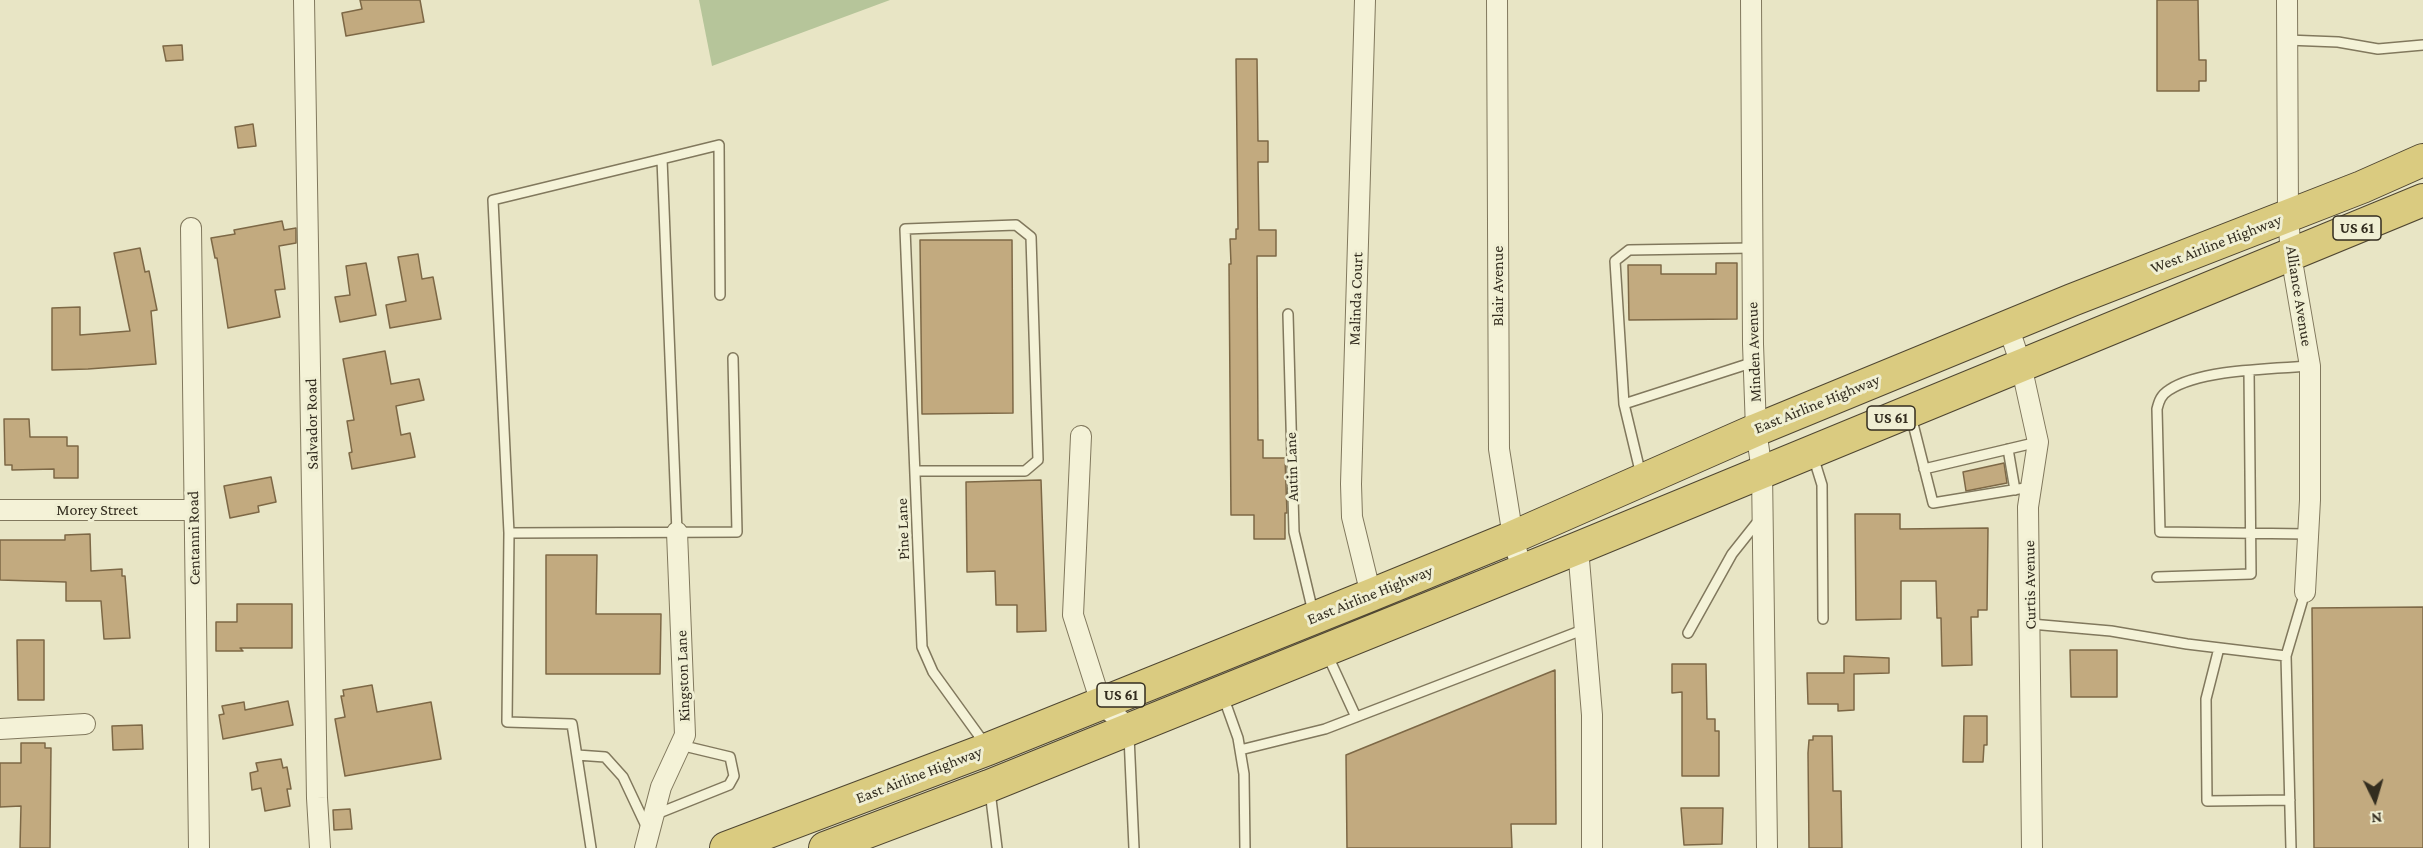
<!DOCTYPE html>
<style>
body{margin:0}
#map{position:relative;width:2423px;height:848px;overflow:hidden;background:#e8e5c5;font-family:"Crimson Pro",serif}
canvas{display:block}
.north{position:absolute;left:2345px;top:770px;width:60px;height:60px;-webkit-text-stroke:4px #f0efd3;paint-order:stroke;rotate:175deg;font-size:16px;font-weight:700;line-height:24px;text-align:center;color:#332d1f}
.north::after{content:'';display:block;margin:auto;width:21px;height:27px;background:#332d1f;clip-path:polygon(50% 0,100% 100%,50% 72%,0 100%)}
</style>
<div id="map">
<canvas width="2423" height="848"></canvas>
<div class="north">N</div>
</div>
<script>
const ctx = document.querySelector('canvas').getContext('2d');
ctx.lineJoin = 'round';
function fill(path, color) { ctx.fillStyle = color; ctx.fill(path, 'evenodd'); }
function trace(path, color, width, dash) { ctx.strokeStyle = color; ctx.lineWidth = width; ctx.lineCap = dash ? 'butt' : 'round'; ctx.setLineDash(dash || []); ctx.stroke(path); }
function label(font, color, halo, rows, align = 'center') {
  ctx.font = font + ' "Crimson Pro",serif'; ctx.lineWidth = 6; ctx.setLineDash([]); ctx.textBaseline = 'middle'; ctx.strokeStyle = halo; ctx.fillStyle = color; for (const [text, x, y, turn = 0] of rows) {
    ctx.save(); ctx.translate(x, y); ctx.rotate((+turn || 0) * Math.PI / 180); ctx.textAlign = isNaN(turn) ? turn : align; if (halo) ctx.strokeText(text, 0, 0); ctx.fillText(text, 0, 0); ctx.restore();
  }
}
fill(new Path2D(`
 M699,0H890L712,66Z`), '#b6c59a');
const building = new Path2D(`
 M360,0H420L424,22L346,36L342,13L362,9Z
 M2157,0H2198L2199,60H2206V81H2199V91H2157Z
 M182,45L183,60L166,61L163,46Z
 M1236,59H1257L1258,141H1268V162H1258L1259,230H1276V256H1257L1258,440H1263V458H1285L1287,513H1285V539H1254V515H1231L1229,264H1231L1230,239H1236V229H1238Z
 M253,124L256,146L238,148L235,127Z
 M282,221L284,230L296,228V243L279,246L285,289L275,290L280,317L228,328L217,258H215L211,238L235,234L234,230Z
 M920,240H1012L1013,413L922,414Z
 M140,248L145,272L149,271L157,310L151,311L156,364L88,369L52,370V308L80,307V335L130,331L114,253Z
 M418,254L422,279L433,277L441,319L390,328L386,305L406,301L398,257Z
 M366,263L376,315L340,322L335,297L350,295L346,266Z
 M1716,263H1737V319L1629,320L1628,265H1661V274H1716Z
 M385,351L391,384L419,379L424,400L396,406L401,435L410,433L415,457L352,469L349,453L352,452L347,421L354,420L343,359Z
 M4,419H29L30,437H67V446H78V478H54V469L12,470V465H5Z
 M2004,463L2007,483L1966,491L1963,472Z
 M271,477L276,502L258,506L259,512L230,518L224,486Z
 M1041,480L1046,631L1017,632V605H996L995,571L967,572L966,482Z
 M1855,514H1900V529L1988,528L1987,610H1978V617H1971L1972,665L1942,666L1941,618H1937L1936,581H1901V619L1856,620Z
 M90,534L91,571L122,569V576H125L130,638L104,639L101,601H66V582L0,580V540H65V535Z
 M546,555H597L596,614H661L660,674H546Z
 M237,604H292V648H240L243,651H216V622H237Z
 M2423,607V848H2314L2312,608Z
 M17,640H44V700H18Z
 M2070,650H2117V697H2071Z
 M1844,656L1889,658V673L1854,674V710L1838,711V704H1808L1807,673H1844Z
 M1672,664H1706L1707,719H1715V731H1719V776H1682V692L1672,693Z
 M1555,670L1556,824H1511L1512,848H1347L1346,755Z
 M372,685L377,712L431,702L441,759L345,776L335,719L345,717L341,696H344L343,690Z
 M288,701L293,725L223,739L219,715L224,714L222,706L244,702L245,710Z
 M1964,716H1987V745H1984L1983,762H1963Z
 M142,725L143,749L113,750L112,726Z
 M1813,736H1832L1833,791H1841L1842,848H1809L1808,753L1809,740H1813Z
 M21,743H45V748H51L50,848H20L21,806L0,807V763H21Z
 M281,759L283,768L287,767L291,789H287L290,806L265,811L261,788L252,790L250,773L258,771L256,763Z
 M1681,808H1723L1722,844L1684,845Z
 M350,809L352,829L334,830L333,810Z`);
fill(building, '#c2aa7f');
trace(building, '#7d6846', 1.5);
const service = new Path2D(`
 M2287,40L2338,42L2378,49L2423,45
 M662,159L719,145L720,295
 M1288,314L1294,532L1313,612
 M1624,404L1754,362
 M1911,416L1933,503L2031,487
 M2008,449L2015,490
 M1813,456L1822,485L1823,619
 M1924,469L2038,442
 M915,471H1025L1038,460L1031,237L1016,225L905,229L922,647L933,672L985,744
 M1641,475L1624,404L1615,261L1629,250L1752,248
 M509,533L737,532L733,358
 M2308,534L2160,532L2157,409C2159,401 2161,395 2169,390C2201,369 2272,369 2310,366
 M2157,577L2251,574L2249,371
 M2031,624L2111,631L2187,644L2286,656
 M1688,633L1732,554L1759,520
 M2219,648L2206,699L2207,801L2290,800
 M1327,654L1356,717
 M1223,696L1238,738L1244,774L1245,848
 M1129,736L1134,848
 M1240,750L1325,729L1585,629
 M577,755L605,757L623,777L647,828
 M990,791L997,848
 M654,815L729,785L734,776L730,757L680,745
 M591,848L572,724L507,722L509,533L493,200L662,159L677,532
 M2291,848L2286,656L2305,592`);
const minor = new Path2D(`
 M304,0L317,798L320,848
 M1365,0L1351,484L1352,517L1371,595
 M1497,0L1499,449L1513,537L1522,571
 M1751,0L1753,344L1756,430L1762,471L1767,848
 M2287,0L2288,216L2291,255L2310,366V500L2305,592
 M191,228L199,848
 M2008,326L2021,365L2038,442L2028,507L2032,848
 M1081,436L1073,615L1101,703L1129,728
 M0,510H193
 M1578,548L1592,715V848
 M0,729L85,724
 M645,848L661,787L685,735L677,532`);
const trunk = new Path2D(`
 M726,848L988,749L1371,595L1513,537L1756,430L2072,300L2362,187L2423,160
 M825,848L989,786L1578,548L2423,200`);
trace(service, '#81785d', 12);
trace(minor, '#81785d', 22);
trace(trunk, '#4f4631', 34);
trace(service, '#f4f2d7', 9);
trace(minor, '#f4f2d7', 20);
trace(trunk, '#dacb80', 32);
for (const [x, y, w] of [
 [2357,228,48],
 [1891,418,48],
 [1121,695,48]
]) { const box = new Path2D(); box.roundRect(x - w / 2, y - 12, w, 24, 4.5); ctx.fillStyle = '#f0efd3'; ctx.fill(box); trace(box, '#332d1f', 1.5); }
label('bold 15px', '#332d1f', null, [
 ["US 61",2357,228],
 ["US 61",1891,418],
 ["US 61",1121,695]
]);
label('16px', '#332d1f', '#f0efd3', [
 ["West Airline Highway",2216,244,-21],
 ["Blair Avenue",1498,286,-90],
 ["Alliance Avenue",2299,296,81],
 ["Malinda Court",1356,299,-88],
 ["Minden Avenue",1754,352,-92],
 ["East Airline Highway",1817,404,-22],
 ["Salvador Road",312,424,-91],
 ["Autin Lane",1292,467,-92],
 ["Morey Street",97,510],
 ["Pine Lane",903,529,-92],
 ["Centanni Road",194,538,-91],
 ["Curtis Avenue",2030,585,-91],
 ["East Airline Highway",1370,595,-22],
 ["Kingston Lane",683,676,-92],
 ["East Airline Highway",919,775,-21]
]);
</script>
